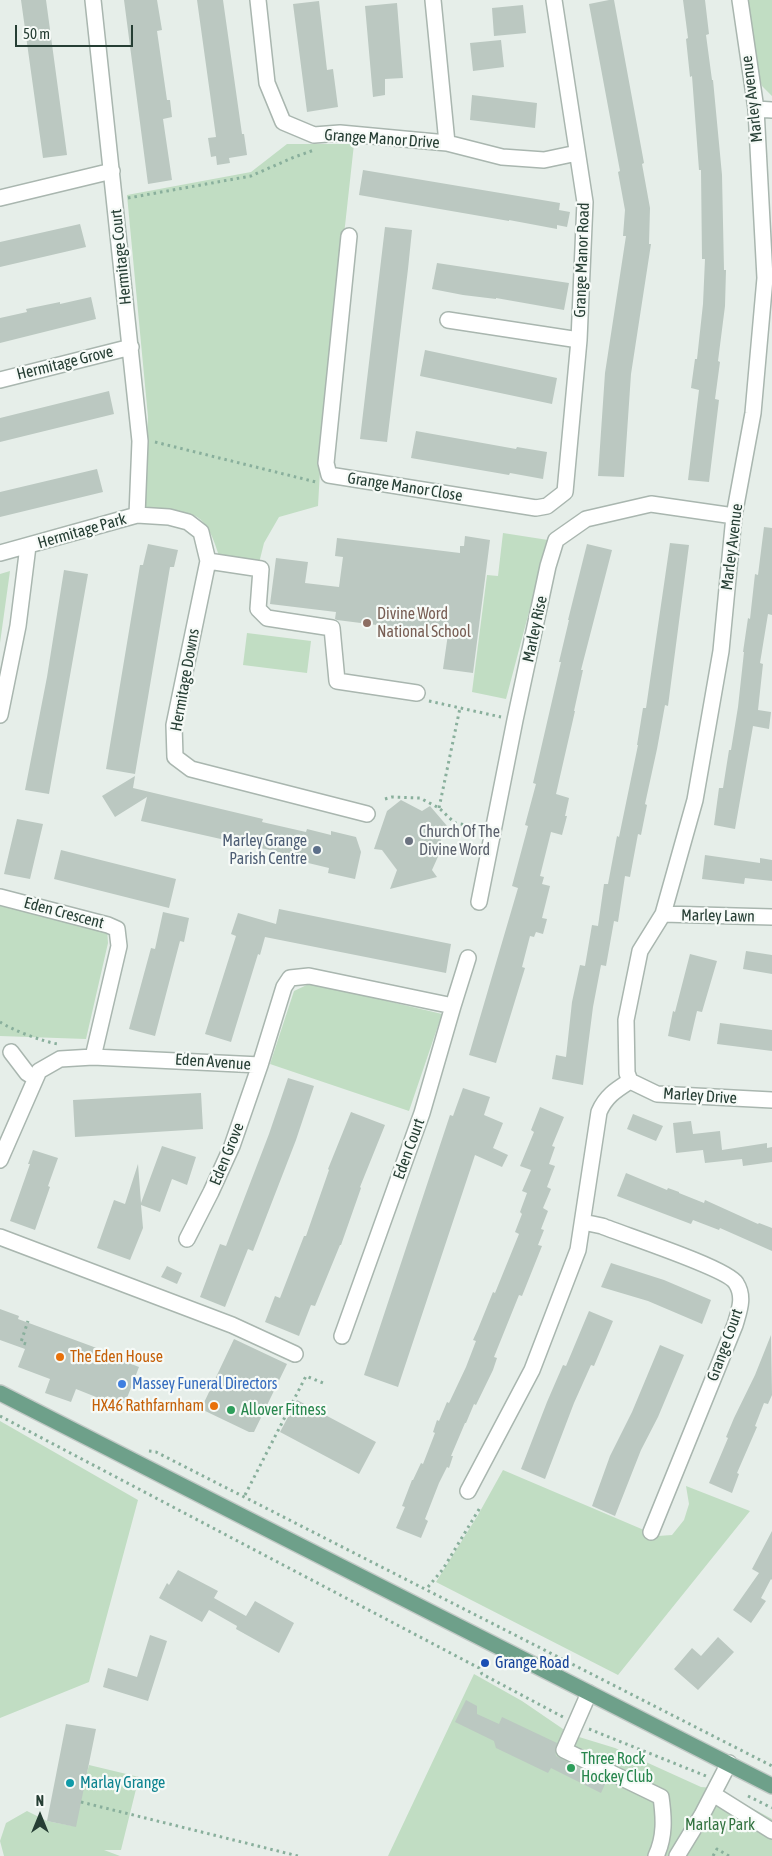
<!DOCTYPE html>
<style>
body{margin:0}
#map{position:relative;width:772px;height:1856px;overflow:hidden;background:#e6eee9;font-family:"Asap Condensed",sans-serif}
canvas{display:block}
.north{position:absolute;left:15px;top:1791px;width:50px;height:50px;-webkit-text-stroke:4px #f6faf7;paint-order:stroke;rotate:0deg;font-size:14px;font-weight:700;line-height:20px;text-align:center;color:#263e34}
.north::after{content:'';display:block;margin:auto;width:18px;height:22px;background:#263e34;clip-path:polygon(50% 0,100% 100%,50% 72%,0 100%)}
.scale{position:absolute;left:15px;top:25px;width:118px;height:22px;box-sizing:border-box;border:2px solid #263e34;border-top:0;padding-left:6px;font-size:15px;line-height:18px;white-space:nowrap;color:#263e34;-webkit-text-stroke:4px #f6faf7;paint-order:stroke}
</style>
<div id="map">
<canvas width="772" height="1856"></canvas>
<div class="north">N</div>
<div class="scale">50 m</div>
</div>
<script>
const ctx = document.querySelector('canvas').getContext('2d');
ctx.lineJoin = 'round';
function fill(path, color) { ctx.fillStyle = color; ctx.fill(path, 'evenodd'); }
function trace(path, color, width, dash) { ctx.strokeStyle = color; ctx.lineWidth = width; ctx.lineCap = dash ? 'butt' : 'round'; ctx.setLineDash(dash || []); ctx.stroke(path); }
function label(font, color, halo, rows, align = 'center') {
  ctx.font = font + ' "Asap Condensed",sans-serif'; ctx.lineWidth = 4.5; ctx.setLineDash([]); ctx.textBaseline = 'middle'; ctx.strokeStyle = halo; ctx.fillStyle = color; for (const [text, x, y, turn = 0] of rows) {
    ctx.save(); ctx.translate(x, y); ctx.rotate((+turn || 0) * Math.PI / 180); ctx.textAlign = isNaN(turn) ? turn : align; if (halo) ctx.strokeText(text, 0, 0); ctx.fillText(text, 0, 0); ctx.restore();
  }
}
fill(new Path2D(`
 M747,0H772V96L762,86L758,74Z
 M287,144H354L322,435L318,506L279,517L264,543L259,563L219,556C209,524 202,510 166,511C156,511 151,512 143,506L148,417L127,195L251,172Z
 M503,533L548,540L506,699L472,692L487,575L498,576Z
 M10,571L0,643V574Z
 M247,633L311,641L307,673L243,665Z
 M0,904L107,929L108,943L86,1039L0,1036Z
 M311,983L442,1014L409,1111L270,1064L294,991Z
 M0,1421L138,1500L89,1682L0,1718Z
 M503,1470L658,1536L672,1535L684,1520L689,1504L686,1486L750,1511L618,1675L436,1582L478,1515Z
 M474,1674L522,1701L563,1729L579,1737L615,1748L701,1787L715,1788L772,1819V1856H388Z
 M89,1765L139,1777L121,1850H104L120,1856H4L0,1841L6,1823L27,1811L47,1821L73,1826Z`), '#c1ddc3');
fill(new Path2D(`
 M21,0H46L67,155L43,158Z
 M124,0H157L162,30L157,31L167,100H170L172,117L163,119L172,180L148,184Z
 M197,0H223L242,134H244L247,155L229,158L230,163L217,165L216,156L211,157L208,138L216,137Z
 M609,0H614L644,163L642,164L650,208L649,244H651L631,374L624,477L598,476L605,373L626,236H623L625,210L618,172L620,171L589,4Z
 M683,0H705L709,34L706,35L712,80H713L722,175L724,270H726L725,306L718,361L720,362L715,399L719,400L709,482L688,480L699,390L691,388L695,359H697L703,304L705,259H702L701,170H699L692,76L690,77L686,39L688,38Z
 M319,1L327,70L333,69L338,107L307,112L293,4Z
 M397,3L403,78L385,79V95L373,97L365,6Z
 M523,5L526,33L494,36L492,8Z
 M501,40L504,67L473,71L470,43Z
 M472,95L537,103L535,128L470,120Z
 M363,170L560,203L559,210L570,212L567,227L557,225V229L509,220V221L359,195Z
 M80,224L86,247L0,267V242Z
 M385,227L412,230L408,269L387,442L360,439Z
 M437,263L569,283L564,310L496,298V299L463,295L432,289Z
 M91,297L96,319L0,343V318L27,312L26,309L60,302V304Z
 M425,350L557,378L552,404L420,376Z
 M109,391L114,414L0,442V418Z
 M416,431L516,449L517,447L547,452L543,479L510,473L509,475L411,458Z
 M97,469L103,492L0,517V492Z
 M764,527L772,528V615L768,614L760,663L763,664L758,710L771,712L769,729L753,726L735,829L714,825L719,788H723L729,750H731L738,707L744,652H743L748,618L750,619L755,574L758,575Z
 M465,536L490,540L473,673L443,669L448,634L337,620L335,619L336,612L270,604L276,558L308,562L305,583L339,587L343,557L335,556L337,538L460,553V546H464Z
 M670,543L689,545L668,706L665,705L657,749L645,804L647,805L641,835L638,834L630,877L625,876L618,922L614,921L606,966L601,965L593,1007L583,1085L552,1079L556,1055L566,1057L572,1002L580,965L585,966L592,925L598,926L604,884H608L617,836L619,837L638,745H637L643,708H646Z
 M148,544L178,550L174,567H170L135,774L106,769L140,565H143Z
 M587,544L612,550L581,670H583L574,711H575L556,794L569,798L565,816H567L562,835L551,832L540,876L544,877L542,884L550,886L542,918L547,919L543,934L536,932L534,937L530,936L522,967L525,968L496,1063L469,1055L518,888L512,886L528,826L525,825L536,784L533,783L561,662H559L569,620H568Z
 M64,570L88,574L49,794L25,790L47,677Z
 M135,776L133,788L263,819L262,822L306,832L307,829L331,835V831L356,837L361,852L355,879L328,873L329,868L304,862L305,858L141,821L147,797L115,817L102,796Z
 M401,800L422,811L430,806L448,827L441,833V850L432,870L437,877L390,889L397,870L382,850L374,849L387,811Z
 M17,819L43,824L30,879L4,874Z
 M61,850L176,879L169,908L54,879Z
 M705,855L760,863V858L772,860V881L745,878L744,884L702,879Z
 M279,909L451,944L446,973L265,937L260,955L258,954L231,1042L205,1034L236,936L231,934L238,913L276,924Z
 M163,912L189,918L184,942L180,941L155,1036L129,1029L151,948L155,949Z
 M746,951L772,955V974L743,969Z
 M690,954L717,961L702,1012L697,1011L690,1041L668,1036L673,1011L675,1012Z
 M720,1023L772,1030V1051L717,1044Z
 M288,1078L314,1086L296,1140L253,1251L248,1249L225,1307L200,1297L220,1244L226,1246L269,1134Z
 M463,1088L490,1097L484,1115L503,1123L493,1148L508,1155L502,1167L475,1155L398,1387L364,1375L450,1115L453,1116Z
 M201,1093L203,1129L75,1137L73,1100Z
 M540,1107L564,1117L552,1146L555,1147L549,1164L555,1166L547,1187L551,1189L543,1208L548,1211L541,1229L544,1230L538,1245L542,1246L522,1296L519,1295L494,1357L497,1358L493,1370L476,1405L474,1404L466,1423H465L451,1456H453L449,1468L447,1467L439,1483L425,1519L428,1521L421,1538L396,1528L405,1507L402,1506L412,1480H413L421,1463L423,1464L435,1433L433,1432L437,1420L439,1421L447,1402L449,1403L466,1367L476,1341L473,1340L478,1329L493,1292L495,1293L519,1234L515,1232L522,1214L520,1212L527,1193L522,1191L531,1170L520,1166L534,1132L531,1130Z
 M351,1112L385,1125L360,1187L361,1188L341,1245H340L315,1306L311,1305L299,1336L265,1322L275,1296L280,1298L304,1236H306L329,1170L328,1169Z
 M633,1114L663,1126L656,1141L627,1129Z
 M691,1121L693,1134L720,1131L722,1150L767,1143V1148L772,1147V1162L743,1166L742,1159L705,1163L703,1150L676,1153L673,1123Z
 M162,1146L196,1157L187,1185L172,1179L160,1212L141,1205L143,1228L130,1260L97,1248L114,1200L125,1204L138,1164L141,1203Z
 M33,1150L58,1158L48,1186L50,1187L35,1230L10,1221L30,1164H28Z
 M626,1173L667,1190L668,1188L679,1192V1193L704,1203L705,1200L758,1224L759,1223L772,1228V1251L720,1228L719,1230L693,1220L691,1224L617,1196Z
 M611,1263L664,1280L711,1300L702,1324L648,1301L601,1287Z
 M167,1266L182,1273L177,1284L161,1277Z
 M0,1309L19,1316L18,1319L102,1350L101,1352L139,1367L125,1403L107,1396L106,1401L76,1389L71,1402L45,1393L50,1379L18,1367L25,1349L0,1340Z
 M589,1311L613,1321L594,1366L591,1365L574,1403L545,1479L521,1469L547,1402L563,1365L566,1366Z
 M771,1335L772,1395L768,1404L764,1403L755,1426L757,1427L737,1473L739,1474L732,1493L709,1483L728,1438L726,1437L734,1418L755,1375Z
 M234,1339L287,1364L254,1432H249L201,1409Z
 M660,1345L684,1355L658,1417L641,1450L615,1516L592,1506L610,1456L632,1412Z
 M297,1400L376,1442L359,1474L280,1432Z
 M772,1531V1580L771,1579L761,1598L766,1601L751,1623L733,1610L759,1573L752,1569Z
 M178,1570L218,1591L214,1598L246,1616L255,1601L294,1623L279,1653L236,1629L237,1626L209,1610L202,1622L159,1598L167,1583L169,1585Z
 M150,1635L167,1641L148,1701L103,1687L108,1668L137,1677Z
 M718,1637L734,1652L698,1690L674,1669L692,1648L701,1656Z
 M466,1700L477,1706V1714L499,1724L502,1717L557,1743L555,1750L556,1756L606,1782L601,1793L551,1768L548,1773L496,1748L494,1741L455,1722Z
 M66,1724L96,1729L76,1827L47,1821Z`), '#bbc8c1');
const minor = new Path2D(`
 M93,0L140,441L137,515
 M258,0L267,83L283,122L314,135L340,133L447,143L502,157L544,160L577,153
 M433,0L447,143
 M756,109L772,110
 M0,198L112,171
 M349,236L326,463L329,475L536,508L547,506L565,492L579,340L585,202L554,0
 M448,320L579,340
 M0,380L131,347
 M0,553L137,515L169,517L188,522L201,532L208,561L174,725L175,757L191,769L367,814
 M208,561L261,569L258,609L267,618L332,628L337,681L417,693
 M0,715L18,626L28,546
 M0,897L108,925L117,929L119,946L93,1057
 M479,902L515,720L548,566L556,540L586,519L651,504L734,516
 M663,914L772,917
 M11,1052L27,1073L35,1078
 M630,1081L627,1073L626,1020L640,951L663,914L695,800L721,651L734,516L753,413L765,278L756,109L740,0
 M630,1081L657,1094L772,1100
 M0,1160L39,1071L60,1059L93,1057L260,1065L284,987L290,978L309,976L453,1006
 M583,1222L602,1226C624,1235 727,1268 736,1283C745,1297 739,1311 735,1325L651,1532
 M0,1237L232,1325L295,1354
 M187,1239L211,1192L232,1146L260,1065
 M342,1336L422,1113L453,1006L468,958
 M468,1491L532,1370L578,1250L599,1112C606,1096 616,1090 630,1081
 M589,1693L564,1750L661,1797C664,1818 665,1837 656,1856
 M713,1794L772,1831
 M677,1856L702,1815L729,1763`);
const major = new Path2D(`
 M0,1393L772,1786`);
trace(minor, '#a9b6af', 18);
trace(major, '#c2c9c6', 18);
trace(new Path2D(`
 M128,198L251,176L292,158L314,150
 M155,442L316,482
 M429,701L501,717
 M385,799L392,797L420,798L439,808L455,823L478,827
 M439,808L460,708
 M0,1022C12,1030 44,1042 58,1044
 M26,1344L21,1342L28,1321
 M0,1416L479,1668L482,1674L563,1717
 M149,1451L156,1452L772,1766
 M245,1495L306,1376L323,1383
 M428,1587L443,1569L481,1506
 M589,1729L706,1776
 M748,1796L772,1808
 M81,1802L298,1856
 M713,1856L717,1849L729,1856`), '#89af9c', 3, [2.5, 4]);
trace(minor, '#fff', 15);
trace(major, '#6ea08a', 15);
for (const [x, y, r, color] of [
 [367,623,5,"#8d6e63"],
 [409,841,5,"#6b7280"],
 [317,850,5,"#5c6f8a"],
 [60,1357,5,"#e8710a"],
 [122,1384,5,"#3f7fe0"],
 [214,1406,5,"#e8710a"],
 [231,1410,5,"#2e9e5b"],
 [485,1663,5,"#1a4fb4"],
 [571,1768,5,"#2e9e5b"],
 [70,1783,5,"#0f9aa8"]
]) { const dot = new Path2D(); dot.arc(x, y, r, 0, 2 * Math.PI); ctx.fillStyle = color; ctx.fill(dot); trace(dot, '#f6faf7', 2); }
label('16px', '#263e34', '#f6faf7', [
 ["Marley Avenue",752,99,-97],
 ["Grange Manor Drive",382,139,4],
 ["Hermitage Court",121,257,-96],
 ["Grange Manor Road",582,260,-88],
 ["Hermitage Grove",65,363,-14],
 ["Grange Manor Close",405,487,9],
 ["Hermitage Park",82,531,-16],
 ["Marley Avenue",732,547,-83],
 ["Marley Rise",535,629,-78],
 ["Hermitage Downs",185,680,-80],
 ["Eden Crescent",64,913,15],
 ["Marley Lawn",718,916,1],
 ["Eden Avenue",213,1062,4],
 ["Marley Drive",700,1096,4],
 ["Eden Court",409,1149,-70],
 ["Eden Grove",227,1154,-68],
 ["Grange Court",725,1345,-70]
]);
label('16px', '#785e54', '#f6faf7', [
 ["Divine Word",377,614],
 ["National School",377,632]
], 'left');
label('16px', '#5b616d', '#f6faf7', [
 ["Church Of The",419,832],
 ["Divine Word",419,850]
], 'left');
label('16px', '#4e5e75', '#f6faf7', [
 ["Marley Grange",307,841],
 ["Parish Centre",307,859]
], 'right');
label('16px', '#c56008', '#f6faf7', [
 ["The Eden House",70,1357],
 ["HX46 Rathfarnham",204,1406,"right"]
], 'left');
label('16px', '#366cbe', '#f6faf7', [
 ["Massey Funeral Directors",132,1384]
], 'left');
label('16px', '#27864d', '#f6faf7', [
 ["Allover Fitness",241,1410],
 ["Three Rock",581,1759],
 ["Hockey Club",581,1777]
], 'left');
label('16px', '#164399', '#f6faf7', [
 ["Grange Road",495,1663]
], 'left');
label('16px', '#0d838f', '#f6faf7', [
 ["Marlay Grange",80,1783]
], 'left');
label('16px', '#337340', '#f6faf7', [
 ["Marlay Park",720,1825]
]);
</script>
